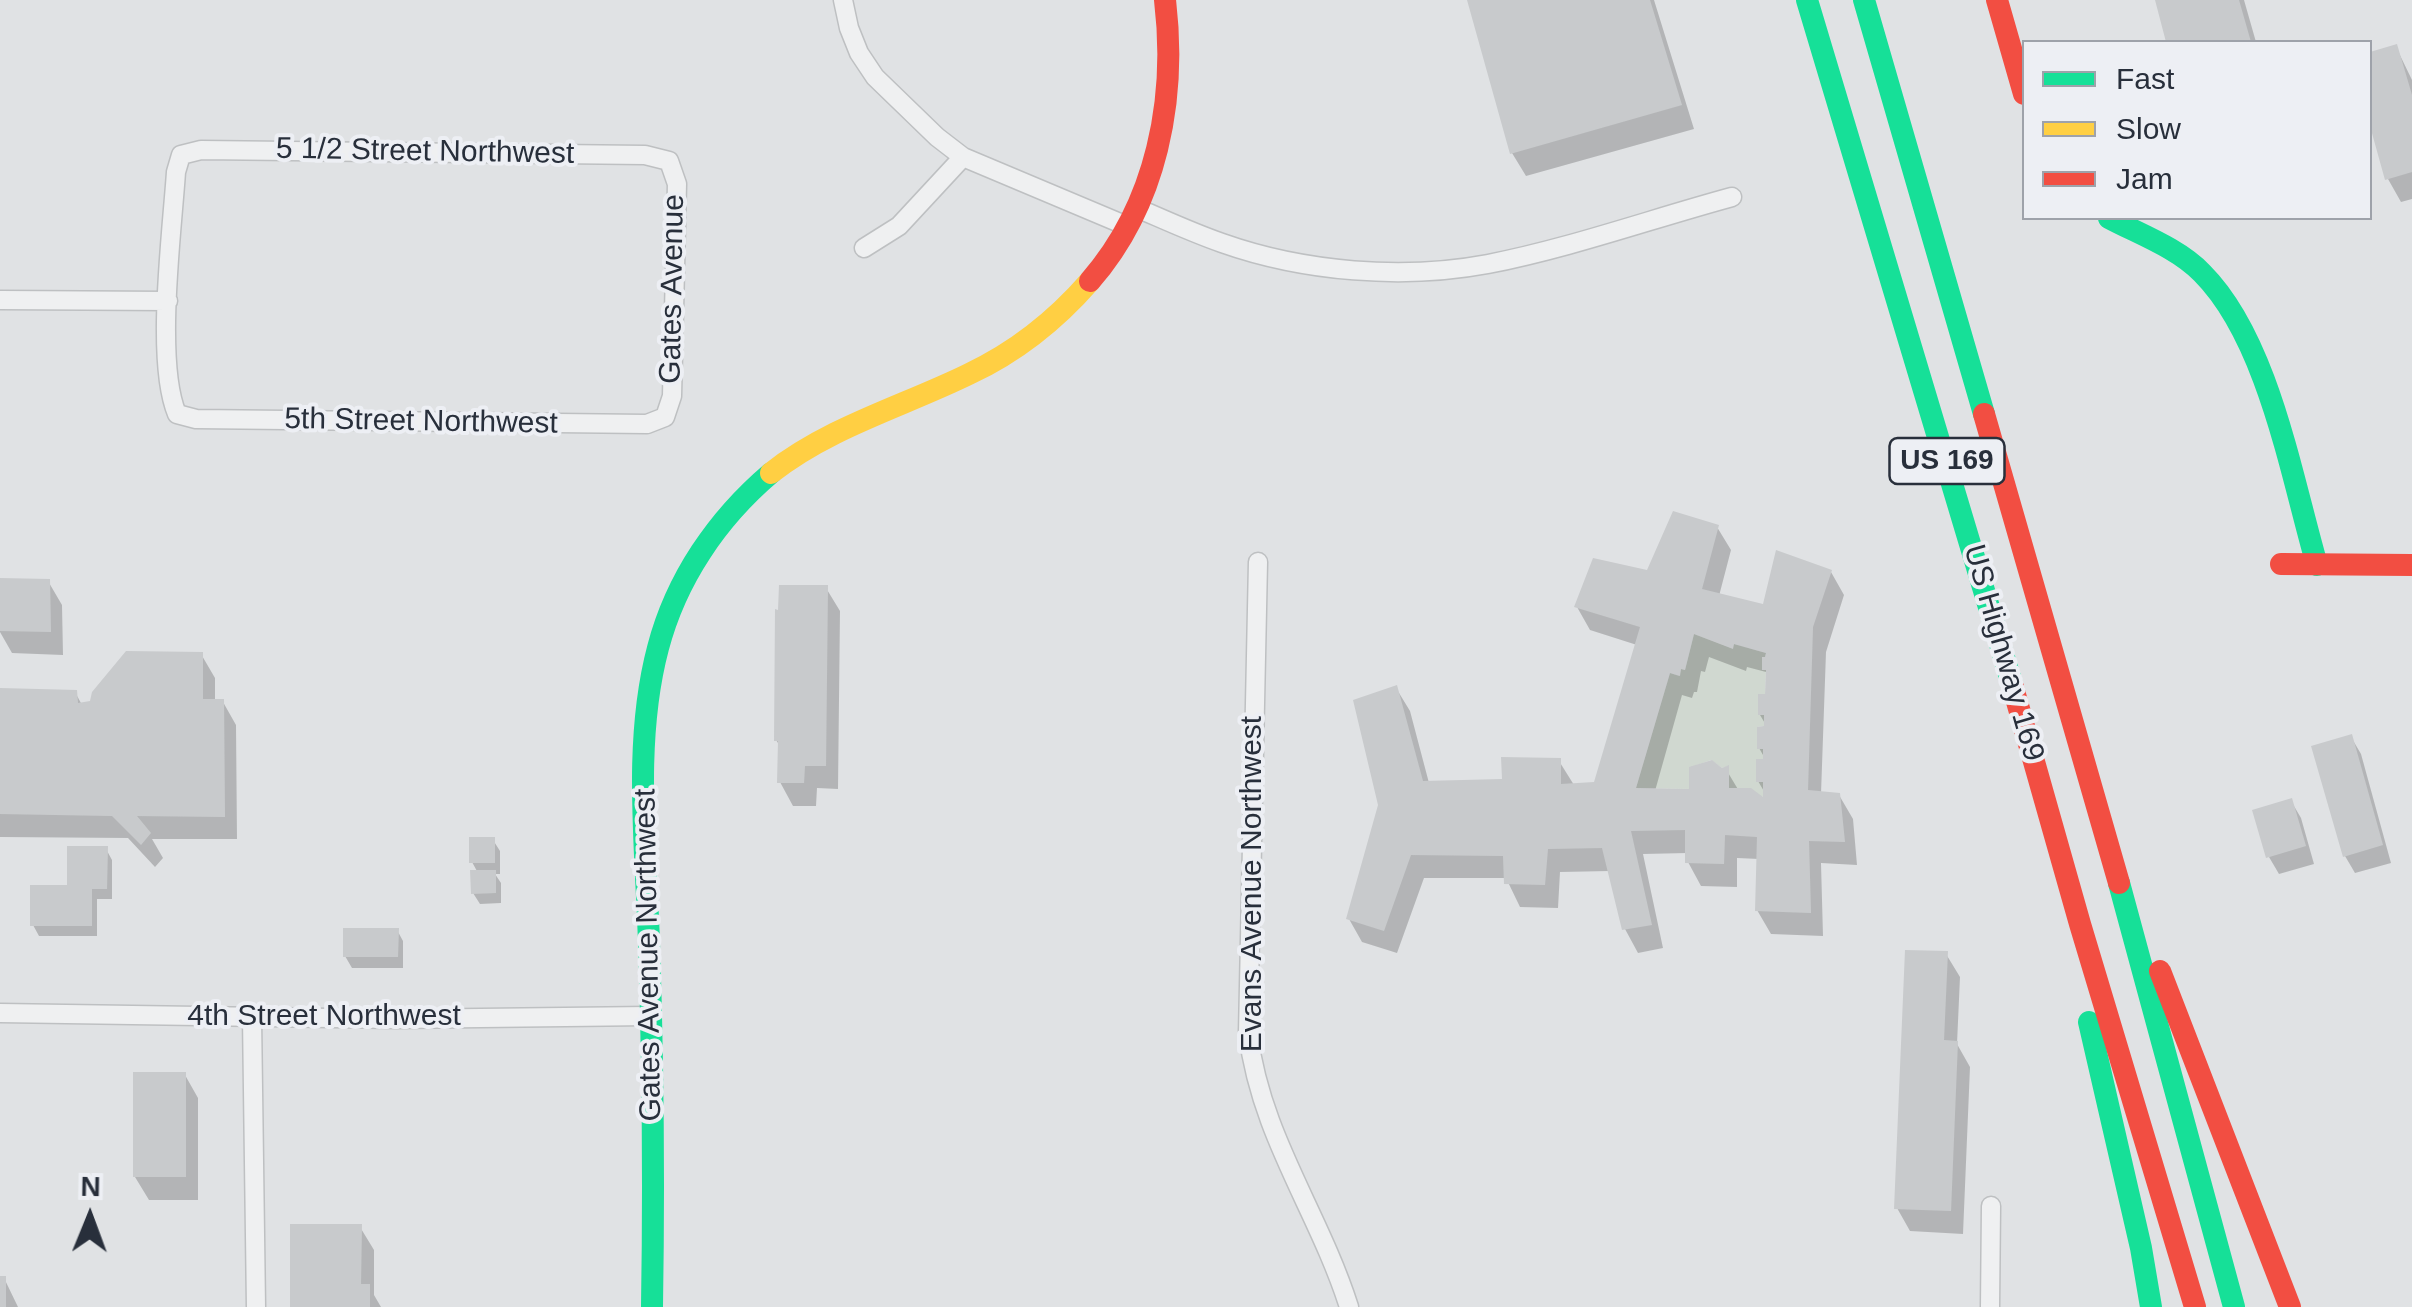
<!DOCTYPE html>
<style>
body{margin:0}
#map{position:relative;width:2412px;height:1307px;overflow:hidden;background:#e0e2e4;font-family:Helvetica,sans-serif}
canvas{display:block}
.legend{position:absolute;left:2022px;top:40px;width:350px;height:180px;box-sizing:border-box;background:#edeff4;border:2px solid #9ea2aa;margin:0;padding:12px 18px;list-style:none;font-size:30px;color:#282f3b}
.legend li{display:flex;align-items:center;gap:20px;height:50px}
.legend b{width:50px;border:2px solid #9ea2aa}
.north{position:absolute;left:40px;top:1167px;width:100px;height:100px;-webkit-text-stroke:8px #edeff4;paint-order:stroke;rotate:1deg;font-size:28px;font-weight:700;line-height:40px;text-align:center;color:#282f3b}
.north::after{content:'';display:block;margin:auto;width:35px;height:45px;background:#282f3b;clip-path:polygon(50% 0,100% 100%,50% 72%,0 100%)}
</style>
<div id="map">
<canvas width="2412" height="1307"></canvas>
<ul class="legend">
<li><b style="height:12px;background:#16e098"></b>Fast</li>
<li><b style="height:12px;background:#ffcf43"></b>Slow</li>
<li><b style="height:12px;background:#f24e42"></b>Jam</li>
</ul>
<div class="north">N</div>
</div>
<script>
const ctx = document.querySelector('canvas').getContext('2d');
ctx.lineJoin = 'round';
function fill(path, color) { ctx.fillStyle = color; ctx.fill(path, 'evenodd'); }
function trace(path, color, width, dash) { ctx.strokeStyle = color; ctx.lineWidth = width; ctx.lineCap = dash ? 'butt' : 'round'; ctx.setLineDash(dash || []); ctx.stroke(path); }
function label(font, color, halo, rows, align = 'center') {
  ctx.font = font + ' Helvetica,sans-serif'; ctx.lineWidth = 8; ctx.setLineDash([]); ctx.textBaseline = 'middle'; ctx.strokeStyle = halo; ctx.fillStyle = color; for (const [text, x, y, turn = 0] of rows) {
    ctx.save(); ctx.translate(x, y); ctx.rotate((+turn || 0) * Math.PI / 180); ctx.textAlign = isNaN(turn) ? turn : align; if (halo) ctx.strokeText(text, 0, 0); ctx.fillText(text, 0, 0); ctx.restore();
  }
}
fill(new Path2D(`
 M1694,634L1732,648L1734,644L1766,653L1765,657L1762,658V669L1766,670L1765,694L1758,695V715H1764V726L1757,727V748L1763,749V759L1756,760V781L1763,782V797L1729,788V766L1722,768L1711,760L1689,768V789L1636,788L1670,673L1679,676L1681,669L1685,670Z`), '#d0d8d0');
fill(new Path2D(`
 M1469,0H1654L1694,129L1526,176L1512,153Z
 M2158,0H2244L2256,42H2169Z
 M2396,47L2412,80V199L2401,202L2388,179L2370,118V55Z
 M1717,527L1731,550L1719,596L1765,607L1831,572L1844,595L1826,652L1821,794L1839,795L1853,819L1857,865L1821,863L1823,936L1771,934L1757,910L1759,859L1737,858V887L1701,886L1688,862V853L1643,854L1663,948L1638,953L1625,929L1610,871L1560,872L1558,908L1520,907L1506,878H1424L1397,953L1362,942L1349,919L1381,805L1396,688L1410,711L1429,783L1504,781L1559,761L1574,785L1596,784L1637,645L1590,630L1577,607L1649,573ZM1709,657L1746,671L1747,667L1766,672L1768,676V697L1760,715L1766,725L1759,748L1767,762L1758,781L1765,793V802L1739,791L1727,771L1691,792L1655,791L1682,695L1692,698L1694,692H1697L1701,671L1705,672Z
 M48,581L62,605L63,655L12,653L0,632V587Z
 M826,588L840,611L838,789L817,788L816,806H793L780,782V746L776,740Z
 M201,654L215,678V702H223L236,725L237,839H152L163,858L155,867L128,838L0,837V691L75,692L82,705Z
 M2351,737L2361,754L2391,863L2355,873L2345,856Z
 M2291,801L2301,818L2314,864L2279,874L2269,857Z
 M493,840L500,851V874H495L501,883V903L480,904L473,893L478,873L472,862Z
 M106,849L112,860V899H97V936H39L33,925Z
 M397,930L403,941V968H352L345,956Z
 M1946,954L1960,977L1957,1044L1970,1067L1963,1234L1910,1231L1897,1208Z
 M185,1075L198,1098V1200H149L135,1177Z
 M360,1227L374,1250V1295L381,1307H292Z
 M0,1278H4L18,1307H0Z`), '#0003');
fill(new Path2D(`
 M1467,0H1650L1682,105L1510,154Z
 M2155,0H2239L2251,42H2166Z
 M2397,44L2412,95V172L2385,180L2370,126V52Z
 M1673,511L1719,525L1702,589L1763,604L1776,550L1832,570L1813,627L1808,790L1840,793L1845,842L1809,841L1811,913L1755,911L1757,837L1725,835L1724,864L1685,863V830L1631,831L1652,925L1622,930L1602,848L1548,849L1545,885L1504,884L1503,856L1411,855L1384,931L1346,919L1378,805L1353,700L1397,685L1423,781L1502,779L1501,757L1561,758V784L1594,782L1640,627L1574,607L1593,558L1647,570ZM1694,634L1733,649L1734,644L1766,653L1765,657H1762V670H1766L1765,694H1758V715H1764V726L1757,727V749H1763V759H1756V782H1763V797L1751,788H1729V765L1722,768L1712,760L1689,767V789L1636,788L1670,673L1680,676L1681,669L1685,670Z
 M0,578L50,579L51,632L0,631Z
 M779,585H828L826,766H805L804,783H777L778,741H774L775,609L778,610Z
 M126,651L203,652V699H224L225,817L137,816L151,833L141,845L112,816L0,814V688L77,690L78,703L90,701L92,692Z
 M2352,734L2383,845L2343,857L2311,746Z
 M2292,798L2306,846L2266,858L2252,810Z
 M469,837H495V863H469Z
 M67,846H108L107,889H92V926H30V885H67Z
 M470,870H496V893L471,894Z
 M343,928H399L398,957H343Z
 M1905,950L1948,951L1944,1040L1958,1041L1951,1211L1894,1209Z
 M133,1072H186V1177H133Z
 M290,1224H362L361,1284H370V1307H290Z
 M0,1276H6V1307H0Z`), '#c8cacc');
const street = new Path2D(`
 M843,0L849,28L859,53L875,77L937,137L963,157L1127,226
 M201,150L645,155L669,161L677,184L672,396L665,417L647,424L196,419L177,414C155,362 172,232 176,172L181,155Z
 M1137,208C1165,220 1193,233 1222,243C1304,272 1403,280 1488,264C1570,248 1651,219 1732,197
 M864,248L899,226L963,157
 M0,300L168,301
 M1258,562L1248,1033C1261,1137 1318,1210 1349,1307
 M0,1013L397,1019L649,1016
 M252,1017L256,1307
 M1990,1307L1991,1206`);
trace(street, '#bec0c2', 21);
trace(street, '#eff0f1', 18);
trace(new Path2D(`
 M1807,0L2012,684
 M1864,0L1984,414
 M2109,218C2139,234 2178,248 2202,273C2268,339 2291,475 2317,565
 M2119,883L2234,1307
 M2089,1022L2141,1248L2151,1307
 M652,1307C654,1186 653,1064 649,943C646,847 633,742 658,648C676,579 717,519 771,473`), '#16e098', 22);
trace(new Path2D(`
 M771,473C829,427 904,406 969,374C1016,352 1056,320 1090,281`), '#ffcf43', 22);
trace(new Path2D(`
 M1997,0L2024,94
 M1090,281C1157,204 1177,99 1165,0
 M1984,414L2119,883
 M2281,564L2412,565
 M2012,684L2080,924L2195,1307
 M2160,971L2290,1307`), '#f24e42', 22);
for (const [x, y, w] of [
 [1947,461,115]
]) { const box = new Path2D(); box.roundRect(x - w / 2, y - 23, w, 46, 8); ctx.fillStyle = '#edeff4'; ctx.fill(box); trace(box, '#282f3b', 2.5); }
label('bold 28px', '#282f3b', null, [
 ["US 169",1947,461]
]);
label('30px', '#282f3b', '#edeff4', [
 ["5 1/2 Street Northwest",425,152,1],
 ["Gates Avenue",673,289,-89],
 ["5th Street Northwest",421,422,1],
 ["US Highway 169",2003,653,74],
 ["Evans Avenue Northwest",1253,884,-90],
 ["Gates Avenue Northwest",649,955,-91],
 ["4th Street Northwest",324,1017]
]);
</script>
